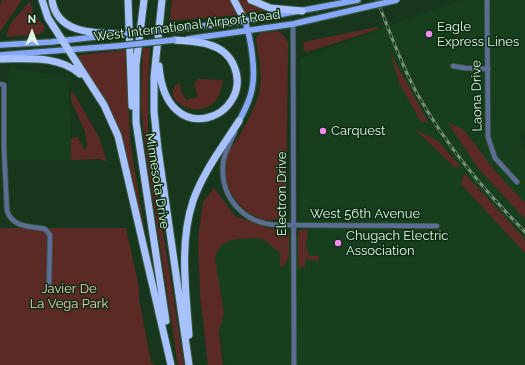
<!DOCTYPE html>
<style>
body{margin:0}
#map{position:relative;width:525px;height:365px;overflow:hidden;background:#17371c;font-family:Raleway,sans-serif}
canvas{display:block}
.north{position:absolute;left:12px;top:12px;width:40px;height:40px;-webkit-text-stroke:3px #0c2d12;paint-order:stroke;rotate:0deg;font-size:11px;font-weight:700;line-height:16px;text-align:center;color:#e2f5e3}
.north::after{content:'';display:block;margin:auto;width:14px;height:18px;background:#e2f5e3;clip-path:polygon(50% 0,100% 100%,50% 72%,0 100%)}
</style>
<div id="map">
<canvas width="525" height="365"></canvas>
<div class="north">N</div>
</div>
<script>
const ctx = document.querySelector('canvas').getContext('2d');
ctx.lineJoin = 'round';
function fill(path, color) { ctx.fillStyle = color; ctx.fill(path, 'evenodd'); }
function trace(path, color, width, dash) { ctx.strokeStyle = color; ctx.lineWidth = width; ctx.lineCap = dash ? 'butt' : 'round'; ctx.setLineDash(dash || []); ctx.stroke(path); }
function label(font, color, halo, rows, align = 'center') {
  ctx.font = font + ' Raleway,sans-serif'; ctx.lineWidth = 3; ctx.setLineDash([]); ctx.textBaseline = 'middle'; ctx.strokeStyle = halo; ctx.fillStyle = color; for (const [text, x, y, turn = 0] of rows) {
    ctx.save(); ctx.translate(x, y); ctx.rotate((+turn || 0) * Math.PI / 180); ctx.textAlign = isNaN(turn) ? turn : align; if (halo) ctx.strokeText(text, 0, 0); ctx.fillText(text, 0, 0); ctx.restore();
  }
}
fill(new Path2D(`
 M460,0H525V130L519,134L525,150V365H225L210,254L225,237H299L301,58Z
 M10,68L69,78L71,160H7L6,96Z`), '#173e1d');
fill(new Path2D(`
 M2,0H22L0,32V5Z
 M172,0H231L238,15L170,21Z
 M238,0H247L266,11L245,13Z
 M30,1L34,16L44,25V31L39,34L6,37L10,24Z
 M376,27L379,29L307,52L303,50L304,42Z
 M278,31L284,36L288,42L286,210L285,216C271,223 261,221 248,212C233,201 220,178 225,159C228,151 233,144 238,138C246,124 255,109 259,93C264,75 258,57 256,39L260,33Z
 M143,48H150L148,84V136L184,365H178L145,146L141,105Z
 M126,50L130,141L147,245L122,141L77,59L81,55Z
 M390,52L428,122H421L399,83Z
 M198,79L223,80C217,133 155,102 178,83L181,86V92L186,100L198,97L194,84Z
 M71,91L74,94L99,137L107,162L101,159L71,160V138L78,137L84,150L87,146L85,132L71,100Z
 M448,123L463,129L497,173L525,203V219L478,168Z
 M415,129L438,141L461,167H454Z
 M464,173L525,239V253L461,184Z
 M214,188L235,216L272,229H285L289,232V255L285,266H280V253L262,238C244,239 220,235 215,258L224,313L219,333L223,365H208L200,293L198,239L203,202Z
 M0,228H126L139,287V299L151,362L155,365H0Z
 M298,230H308L306,245L309,256H319V261L305,259V267H298Z`), '#5c2a25');
const minor = new Path2D(`
 M487,0L488,137L495,158L517,182
 M293,24L294,365
 M453,66L465,68L488,69
 M0,84L4,85V149L7,211C13,228 30,226 45,229L50,235L49,286
 M235,132C230,143 224,153 223,164C220,199 245,224 278,225L437,226`);
const major = new Path2D(`
 M178,29L245,21L358,0
 M188,39L293,24L366,7
 M0,45L51,42L104,36
 M0,55L117,46
 M239,121C244,111 250,101 252,89C256,71 251,39 245,21`);
const highway = new Path2D(`
 M42,0L48,18L104,105L118,136L171,365
 M52,0C57,34 94,33 120,34
 M128,0L132,106
 M144,0L136,65V122L166,321
 M162,0L154,77V112L158,149L189,365
 M234,0L245,21
 M251,0L270,8L302,11
 M0,59C27,59 58,55 80,74
 M159,66C166,154 255,116 234,66C230,56 221,48 210,45C199,41 186,41 174,40
 M189,335C186,291 179,243 193,201C203,172 223,146 239,121`);
trace(minor, '#37553c', 6);
trace(major, '#37553c', 8);
trace(highway, '#37553c', 9);
trace(minor, '#5b6c95', 4.5);
trace(major, '#86a7fc', 5.5);
trace(highway, '#a8c2ff', 7);
const rail = new Path2D(`
 M377,0C390,32 401,65 418,95C447,147 484,190 525,232`);
trace(rail, '#78927b', 3);
trace(rail, '#0c2d12', 1.5, [4.5]);
const majorBridge = new Path2D(`
 M366,7L397,0
 M120,34L178,29
 M117,46L174,40`);
trace(majorBridge, '#37553c', 8, []);
trace(majorBridge, '#86a7fc', 5.5);
for (const [x, y, r, color] of [
 [429,34,4,"#f28af3"],
 [323,131,4,"#f28af3"],
 [338,243,4,"#f28af3"]
]) { const dot = new Path2D(); dot.arc(x, y, r, 0, 2 * Math.PI); ctx.fillStyle = color; ctx.fill(dot); trace(dot, '#0c2d12', 1.5); }
label('13px', '#e2f5e3', '#0c2d12', [
 ["West International Airport Road",187,26,-7],
 ["Laona Drive",477,96,-91],
 ["Minnesota Drive",157,181,81],
 ["Electron Drive",282,194,-90],
 ["West 56th Avenue",365,214]
]);
label('13px', '#e2f5e3', '#0c2d12', [
 ["Eagle",437,27],
 ["Express Lines",437,42],
 ["Carquest",331,131],
 ["Chugach Electric",346,236],
 ["Association",346,251]
], 'left');
label('13px', '#f2c8c3', '#0c2d12', [
 ["Javier De",69,289],
 ["La Vega Park",69,304]
]);
</script>
